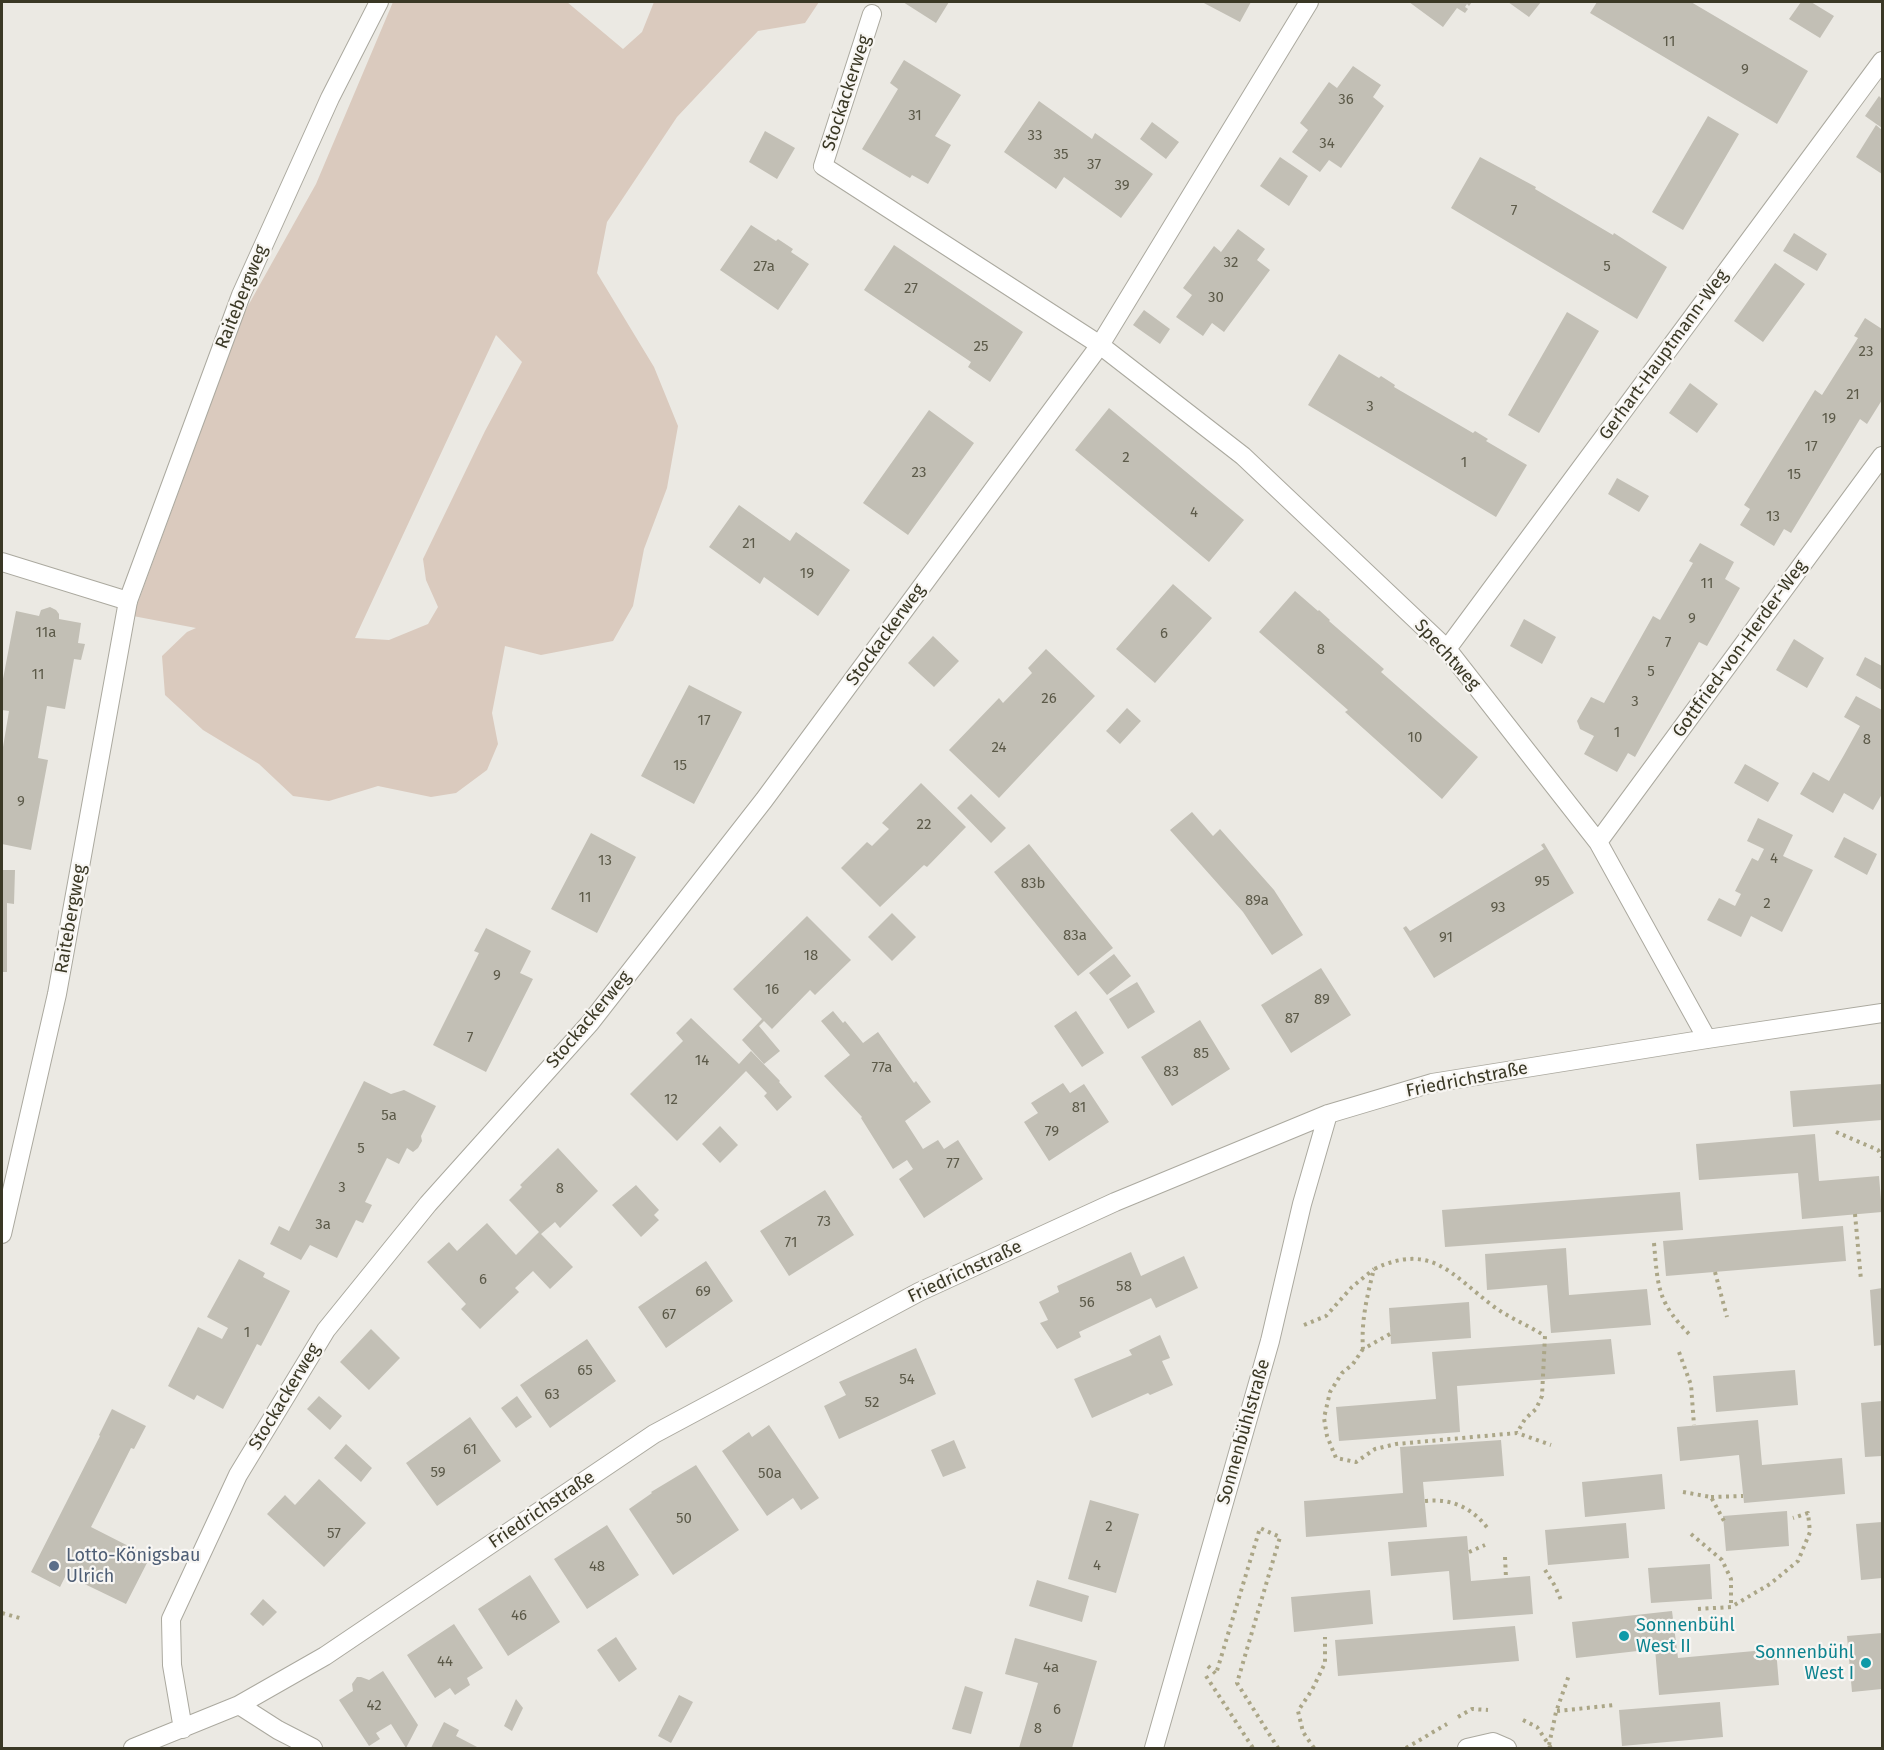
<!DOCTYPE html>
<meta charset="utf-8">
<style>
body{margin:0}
#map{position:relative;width:1884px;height:1750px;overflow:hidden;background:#ebe9e3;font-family:"Fira Sans",sans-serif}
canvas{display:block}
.frame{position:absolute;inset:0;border:3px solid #3a3825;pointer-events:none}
</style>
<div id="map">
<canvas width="1884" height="1750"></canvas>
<div class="frame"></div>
</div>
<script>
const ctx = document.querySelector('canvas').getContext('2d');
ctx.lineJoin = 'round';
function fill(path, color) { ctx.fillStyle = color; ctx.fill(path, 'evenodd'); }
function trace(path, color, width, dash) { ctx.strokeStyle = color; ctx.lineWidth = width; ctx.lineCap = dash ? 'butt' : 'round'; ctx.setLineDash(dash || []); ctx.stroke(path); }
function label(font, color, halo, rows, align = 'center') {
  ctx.font = font + ' "Fira Sans",sans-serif'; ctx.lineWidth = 4.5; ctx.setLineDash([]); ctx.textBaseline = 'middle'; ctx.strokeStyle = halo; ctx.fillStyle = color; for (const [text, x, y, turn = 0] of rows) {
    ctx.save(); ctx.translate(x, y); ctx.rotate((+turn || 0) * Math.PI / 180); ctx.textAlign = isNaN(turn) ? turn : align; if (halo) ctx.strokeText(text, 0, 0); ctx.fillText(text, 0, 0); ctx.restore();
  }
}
fill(new Path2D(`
 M393,2H567L623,49L642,32L654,2H819L805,23L758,31L677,117L607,222L597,273L654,367L678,426L667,488L644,549L633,606L613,641L541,655L505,646L492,713L498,744L487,770L456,793L431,797L378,786L329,801L293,796L259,764L203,730L165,695L162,656L187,632L196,628L133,616L244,313L316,184ZM496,335L522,362L485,431L423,559L426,580L438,607L428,624L389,640L355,638Z`), '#dacabe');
fill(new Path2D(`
 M903,2H949L936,23Z
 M1202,2H1251L1240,22Z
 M1409,2H1472L1469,6L1467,4L1465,7L1468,9L1465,13L1457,8L1443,27Z
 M1508,2H1541L1529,17Z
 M1597,2H1691L1808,71L1777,124L1590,13Z
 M1801,2H1811L1834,16L1820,38L1789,19Z
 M904,60L961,95L935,136L951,145L928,184L912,175L910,178L862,149L898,89L890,83Z
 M1353,66L1381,85L1373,97L1384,106L1341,168L1329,160L1320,172L1292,152L1308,130L1300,123L1329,82L1337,88Z
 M1879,96L1882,99V128L1865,116Z
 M1039,101L1092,139L1095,133L1153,174L1121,218L1064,177L1056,189L1004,152Z
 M1708,116L1739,134L1683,230L1652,212Z
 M1152,122L1179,142L1166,159L1140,139Z
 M1876,125L1882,130V174L1856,157Z
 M765,131L795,148L777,179L749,162Z
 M1280,157L1308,176L1289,206L1260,186Z
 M1480,157L1536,187L1535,189L1613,235L1614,233L1667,267L1637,319L1451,208Z
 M751,225L776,241L778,239L793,249L791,252L809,264L778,310L720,270Z
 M1238,229L1265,249L1257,260L1270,270L1224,332L1212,323L1203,336L1176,317L1192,295L1183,288L1214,246L1221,252Z
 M1794,233L1827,254L1817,271L1783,251Z
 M894,245L1023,332L990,382L968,367L971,362L864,290Z
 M1775,263L1805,284L1763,342L1734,321Z
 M1144,310L1170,329L1160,344L1133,325Z
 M1567,312L1599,331L1539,433L1508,415Z
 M1865,318L1882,329V400L1867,424L1860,419L1791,533L1784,529L1774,546L1740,525L1750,509L1744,505L1815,390L1822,395L1858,338L1854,336Z
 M1339,354L1379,378L1381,376L1395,385L1394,387L1473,433L1475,431L1488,439L1486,441L1527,465L1496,517L1308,405Z
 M1690,383L1718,404L1697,433L1669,413Z
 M1109,408L1244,520L1209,562L1075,450Z
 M929,410L974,443L908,535L863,503Z
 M1617,478L1649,496L1639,512L1608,494Z
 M739,505L790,541L796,532L850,570L818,616L764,577L760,584L709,547Z
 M1700,543L1734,562L1725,579L1740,588L1707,646L1699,642L1635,757L1628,753L1617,772L1584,754L1594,736L1580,729L1577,721L1591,697L1604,703L1653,616L1660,620L1693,563L1689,561Z
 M1173,584L1212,618L1155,683L1116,649Z
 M1295,591L1318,611L1319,610L1330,620L1329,621L1384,669L1381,672L1478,757L1442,799L1345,712L1348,710L1259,632Z
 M50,607L56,610L59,614V619L81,623L78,643L85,644L81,660L74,659L65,709L47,706L38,758L48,760L31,850L2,844V753L9,711L2,710V684L16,611L39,616L41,610Z
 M1524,619L1556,637L1542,664L1510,646Z
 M933,636L959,661L934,687L908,663Z
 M1794,639L1824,658L1807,688L1776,670Z
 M1046,649L1095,696L999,798L949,750L999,698L1003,703L1032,673L1028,668Z
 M1865,657L1882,666V690L1856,675Z
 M689,685L742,712L694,804L641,776Z
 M1856,696L1882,710V794L1873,810L1844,793L1833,813L1800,794L1813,772L1829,781L1844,755L1860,726L1844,717Z
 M1127,708L1141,721L1120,744L1106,731Z
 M1745,764L1779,783L1768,802L1734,783Z
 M921,783L966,827L927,867L924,865L880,907L841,868L867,842L872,846L889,829L882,823Z
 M971,794L1006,828L991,843L957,808Z
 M1192,812L1213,836L1220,829L1274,890L1303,935L1272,955L1243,912L1170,830Z
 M1758,818L1793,835L1783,856L1813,870L1782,932L1751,916L1741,937L1707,920L1719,898L1735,906L1741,894L1735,891L1752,858L1758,861L1764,849L1747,841Z
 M591,833L636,857L597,933L551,909Z
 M1844,837L1877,854L1867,875L1834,857Z
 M1544,843L1574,893L1434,978L1403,928L1406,926L1410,931L1544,849L1541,845Z
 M1029,844L1113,948L1078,976L994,872Z
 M2,870H15L14,904L7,903V972H2Z
 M892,913L916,937L892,961L868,937Z
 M807,916L851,960L815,995L810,990L772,1029L764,1021L759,1026L780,1051L764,1064L742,1040L762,1019L733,989Z
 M486,928L531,951L520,973L533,979L486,1072L433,1045L479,953L474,951Z
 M1114,954L1131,976L1107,995L1089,973Z
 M1321,968L1351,1015L1291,1053L1261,1005Z
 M1137,982L1155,1012L1128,1029L1109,999Z
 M833,1011L843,1023L845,1021L863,1043L878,1032L914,1083L916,1081L931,1102L905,1121L923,1149L938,1140L944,1149L958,1140L983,1179L924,1218L899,1179L913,1169L907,1160L893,1169L861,1118L862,1117L824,1076L850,1055L821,1021Z
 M1076,1011L1104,1053L1082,1067L1054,1026Z
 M691,1018L739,1064L751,1051L780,1081L779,1082L792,1097L777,1111L764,1096L767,1093L746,1071L677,1141L630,1094L683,1041L676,1033Z
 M1200,1020L1230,1069L1172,1106L1141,1057Z
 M364,1081L391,1094L404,1090L436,1106L421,1136L422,1141L418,1148L413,1152L407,1148L399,1164L387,1158L365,1202L372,1205L363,1223L356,1220L337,1258L310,1245L301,1260L270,1244L279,1226L289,1231Z
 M1063,1083L1070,1093L1084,1084L1109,1122L1049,1161L1024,1122L1038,1113L1031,1103Z
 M1882,1084V1120L1793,1127L1790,1091Z
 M720,1126L738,1145L720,1163L702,1144Z
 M1815,1134L1819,1181L1879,1176L1882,1212L1802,1219L1798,1173L1699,1180L1696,1144Z
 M558,1148L598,1191L560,1228L555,1222L541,1234L573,1267L550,1289L533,1271L515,1288L519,1292L480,1329L461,1309L466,1304L427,1262L449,1242L457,1251L487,1223L516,1255L539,1232L509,1200L522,1187L520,1185Z
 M636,1185L659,1210L654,1215L659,1220L641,1237L612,1205Z
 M825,1190L854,1235L789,1276L760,1231Z
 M1680,1192L1683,1230L1445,1247L1442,1210Z
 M1843,1226L1846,1261L1666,1276L1663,1241Z
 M1566,1248L1569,1295L1647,1289L1651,1325L1551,1333L1547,1285L1487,1290L1485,1254Z
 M1131,1252L1141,1276L1184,1256L1198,1288L1156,1308L1151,1298L1079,1332L1081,1337L1057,1349L1040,1323L1048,1320L1039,1302L1059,1292L1057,1286Z
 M239,1259L265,1273L263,1277L290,1291L261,1346L257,1344L223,1409L197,1395L194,1400L168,1386L198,1327L222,1339L228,1328L207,1317Z
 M706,1261L733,1301L666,1348L638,1307Z
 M1882,1288V1345L1874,1346L1870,1290Z
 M1469,1302L1471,1338L1391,1344L1389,1308Z
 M371,1329L400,1358L369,1390L340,1362Z
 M1160,1335L1170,1358L1162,1361L1173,1385L1150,1395L1148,1393L1092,1418L1074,1379L1132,1355L1129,1350Z
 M587,1339L616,1381L550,1428L520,1385Z
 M1611,1339L1615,1374L1457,1386L1460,1432L1339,1441L1336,1407L1436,1399L1432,1352Z
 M916,1348L936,1394L839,1439L824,1406L846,1395L839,1382Z
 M1795,1370L1798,1405L1716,1412L1713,1376Z
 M319,1396L342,1416L330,1430L307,1409Z
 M517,1396L532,1417L516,1428L501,1408Z
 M1882,1401V1456L1865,1457L1861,1403Z
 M112,1409L146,1426L134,1449L131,1448L91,1527L150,1557L126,1604L66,1575L60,1587L31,1572L100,1436L99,1435Z
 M470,1417L501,1461L437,1506L406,1463Z
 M1758,1420L1762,1465L1842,1458L1845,1494L1744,1503L1739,1455L1680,1461L1677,1427Z
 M769,1425L819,1498L801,1510L793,1498L767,1516L722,1451L749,1432L752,1437Z
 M954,1440L966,1468L943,1477L931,1450Z
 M1501,1440L1504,1476L1423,1482L1427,1527L1306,1537L1304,1501L1403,1493L1400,1447Z
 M346,1444L372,1468L361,1482L334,1458Z
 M696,1465L739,1530L673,1575L629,1509L652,1493L651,1492Z
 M1662,1474L1665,1509L1585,1517L1582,1482Z
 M319,1479L366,1523L324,1567L267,1514L285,1495L295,1505Z
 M1090,1500L1139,1514L1116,1593L1068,1579Z
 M1787,1511L1789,1546L1726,1551L1723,1516Z
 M1882,1522V1578L1861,1580L1856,1524Z
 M1626,1523L1629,1558L1548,1565L1545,1530Z
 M607,1525L639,1575L587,1609L554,1559Z
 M1467,1536L1471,1581L1530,1576L1533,1614L1453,1620L1449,1571L1391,1576L1388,1542Z
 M1710,1564L1712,1599L1651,1603L1648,1568Z
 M530,1575L560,1622L508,1656L478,1609Z
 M1037,1580L1089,1596L1082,1622L1029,1606Z
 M1370,1590L1373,1624L1294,1632L1291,1597Z
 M263,1599L277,1612L263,1626L250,1614Z
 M1672,1611L1678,1658L1776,1649L1779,1685L1659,1695L1655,1649L1576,1658L1572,1622Z
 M454,1624L483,1668L467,1678L470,1685L455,1695L450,1688L435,1698L407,1655Z
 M1515,1626L1519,1661L1338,1676L1335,1640Z
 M1882,1633V1689L1852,1692L1847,1636Z
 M616,1637L637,1669L619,1682L597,1650Z
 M1015,1638L1097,1661L1072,1748H1019L1038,1683L1005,1674Z
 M383,1671L418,1725L406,1748L391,1724L376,1733L380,1739L369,1746L339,1700L353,1691L352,1684L357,1677H361L369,1680Z
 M965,1686L983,1692L971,1734L952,1729Z
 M679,1695L693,1702L671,1743L658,1736Z
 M516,1699L523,1708L512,1731L504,1726Z
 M1720,1702L1723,1737L1622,1746L1619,1710Z
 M444,1722L459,1730L456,1736L479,1748H431Z`), '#c2bfb5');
const lane = new Path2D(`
 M128,601L241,295L330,98L379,2`);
const street = new Path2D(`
 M872,14L823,166L1100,345L1243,456L1447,649L1598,842L1707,1039
 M2,562L128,601L57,994L2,1234
 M1447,649L1882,61
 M1598,842L1882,456
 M239,1705L278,1730L313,1748
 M183,1729L172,1665L171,1619L238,1475L326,1330L428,1204L590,1023L764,800L1100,345L1309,2
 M133,1748L239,1705L325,1656L654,1434L919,1292L1115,1202L1328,1114L1432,1083L1707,1039L1882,1013
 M1154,1748L1270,1341L1302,1204L1328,1114
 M1467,1748L1493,1742L1507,1748`);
trace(lane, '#aba99f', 20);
trace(street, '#aba99f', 20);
trace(new Path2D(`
 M1836,1132L1878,1150L1882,1157
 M1855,1214L1861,1280
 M1654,1243C1658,1290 1658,1303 1692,1337
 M1715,1272L1727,1317
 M1304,1325L1326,1316L1352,1287L1374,1269
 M1390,1334L1363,1349C1361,1321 1367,1296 1374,1269C1431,1242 1451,1274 1493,1306C1509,1318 1528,1325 1545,1336L1542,1396L1536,1409L1525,1419L1517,1433
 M1363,1349L1353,1364L1342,1373L1330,1392L1324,1418L1327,1436L1336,1458L1356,1462L1375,1449L1396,1444L1517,1433L1551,1445
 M1679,1352L1691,1385L1694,1425
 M1683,1492L1711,1497L1724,1521
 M1711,1497L1743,1496
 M1425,1501C1452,1498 1473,1508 1489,1530
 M1691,1534L1722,1560L1731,1579V1606
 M1469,1552L1485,1545
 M1505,1557L1506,1578
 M1545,1570L1555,1586L1561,1600
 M1698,1609L1731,1607L1770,1584L1798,1561L1810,1532L1808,1513L1793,1518
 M2,1613L23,1619
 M1208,1666L1216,1674L1260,1528L1280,1537L1237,1683L1278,1748
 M1206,1676L1253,1748
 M1557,1711L1615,1705
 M1458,1717L1472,1709L1488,1710
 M1523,1720L1537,1727L1551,1748
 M1549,1745L1556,1712L1569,1675
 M1314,1748L1303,1732L1298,1711L1312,1690L1325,1663V1637
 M1406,1748L1447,1724`), '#aba687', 4, [3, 4.5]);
trace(lane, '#fff', 18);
trace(street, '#fff', 18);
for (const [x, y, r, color] of [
 [54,1566,6,"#5c6f8a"],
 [1624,1636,6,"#0f9aa8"],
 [1866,1663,6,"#0f9aa8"]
]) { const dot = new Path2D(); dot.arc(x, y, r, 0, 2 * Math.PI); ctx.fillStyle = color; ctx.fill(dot); trace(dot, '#f8f6f3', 2); }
label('15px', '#5c5a49', null, [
 ["11",1669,42],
 ["9",1745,70],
 ["36",1346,100],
 ["31",915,116],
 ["33",1035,136],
 ["34",1327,144],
 ["35",1061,155],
 ["37",1094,165],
 ["39",1122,186],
 ["7",1514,211],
 ["32",1231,263],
 ["27a",764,267],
 ["5",1607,267],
 ["27",911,289],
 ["30",1216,298],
 ["25",981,347],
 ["23",1866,352],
 ["21",1853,395],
 ["3",1370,407],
 ["19",1829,419],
 ["17",1811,447],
 ["2",1126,458],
 ["1",1464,463],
 ["23",919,473],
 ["15",1794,475],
 ["4",1194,513],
 ["13",1773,517],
 ["21",749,544],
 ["19",807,574],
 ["11",1707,584],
 ["9",1692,619],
 ["11a",46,633],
 ["6",1164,634],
 ["7",1668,643],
 ["8",1321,650],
 ["5",1651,672],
 ["11",38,675],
 ["26",1049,699],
 ["3",1635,702],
 ["17",704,721],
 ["1",1617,733],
 ["10",1415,738],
 ["8",1867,740],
 ["24",999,748],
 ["15",680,766],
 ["9",21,802],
 ["22",924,825],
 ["4",1774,859],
 ["13",605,861],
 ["95",1542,882],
 ["83b",1033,884],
 ["11",585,898],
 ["89a",1257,901],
 ["2",1767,904],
 ["93",1498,908],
 ["83a",1075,936],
 ["91",1446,938],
 ["18",811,956],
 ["9",497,976],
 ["16",772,990],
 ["89",1322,1000],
 ["87",1292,1019],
 ["7",470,1038],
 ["85",1201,1054],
 ["14",702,1061],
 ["77a",882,1068],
 ["83",1171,1072],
 ["12",671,1100],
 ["81",1079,1108],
 ["5a",389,1116],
 ["79",1052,1132],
 ["5",361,1149],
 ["77",953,1164],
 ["3",342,1188],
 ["8",560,1189],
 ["73",824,1222],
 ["3a",323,1225],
 ["71",791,1243],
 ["6",483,1280],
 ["58",1124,1287],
 ["69",703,1292],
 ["56",1087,1303],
 ["67",669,1315],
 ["1",247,1333],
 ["65",585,1371],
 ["54",907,1380],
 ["63",552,1395],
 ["52",872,1403],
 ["61",470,1450],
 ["59",438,1473],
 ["50a",770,1474],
 ["50",684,1519],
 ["2",1109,1527],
 ["57",334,1534],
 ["4",1097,1566],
 ["48",597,1567],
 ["46",519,1616],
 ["44",445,1662],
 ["4a",1051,1668],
 ["42",374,1706],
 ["6",1057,1710],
 ["8",1038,1729]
]);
label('18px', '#3a3825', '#f8f6f3', [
 ["Stockackerweg",847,93,-72],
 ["Raitebergweg",242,297,-68],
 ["Gerhart-Hauptmann-Weg",1664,355,-54],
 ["Stockackerweg",886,635,-54],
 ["Gottfried-von-Herder-Weg",1740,649,-54],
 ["Spechtweg",1447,655,48],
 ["Raitebergweg",71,919,-80],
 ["Stockackerweg",589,1020,-50],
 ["Friedrichstraße",1467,1080,-11],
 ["Friedrichstraße",965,1272,-25],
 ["Stockackerweg",285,1397,-59],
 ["Sonnenbühlstraße",1244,1432,-74],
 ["Friedrichstraße",542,1510,-34]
]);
label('18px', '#4e5e75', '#f8f6f3', [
 ["Lotto-Königsbau",66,1556],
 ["Ulrich",66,1577]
], 'left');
label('18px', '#0d838f', '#f8f6f3', [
 ["Sonnenbühl",1636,1626],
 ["West II",1636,1647],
 ["Sonnenbühl",1854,1653,"right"],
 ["West I",1854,1674,"right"]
], 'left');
</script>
